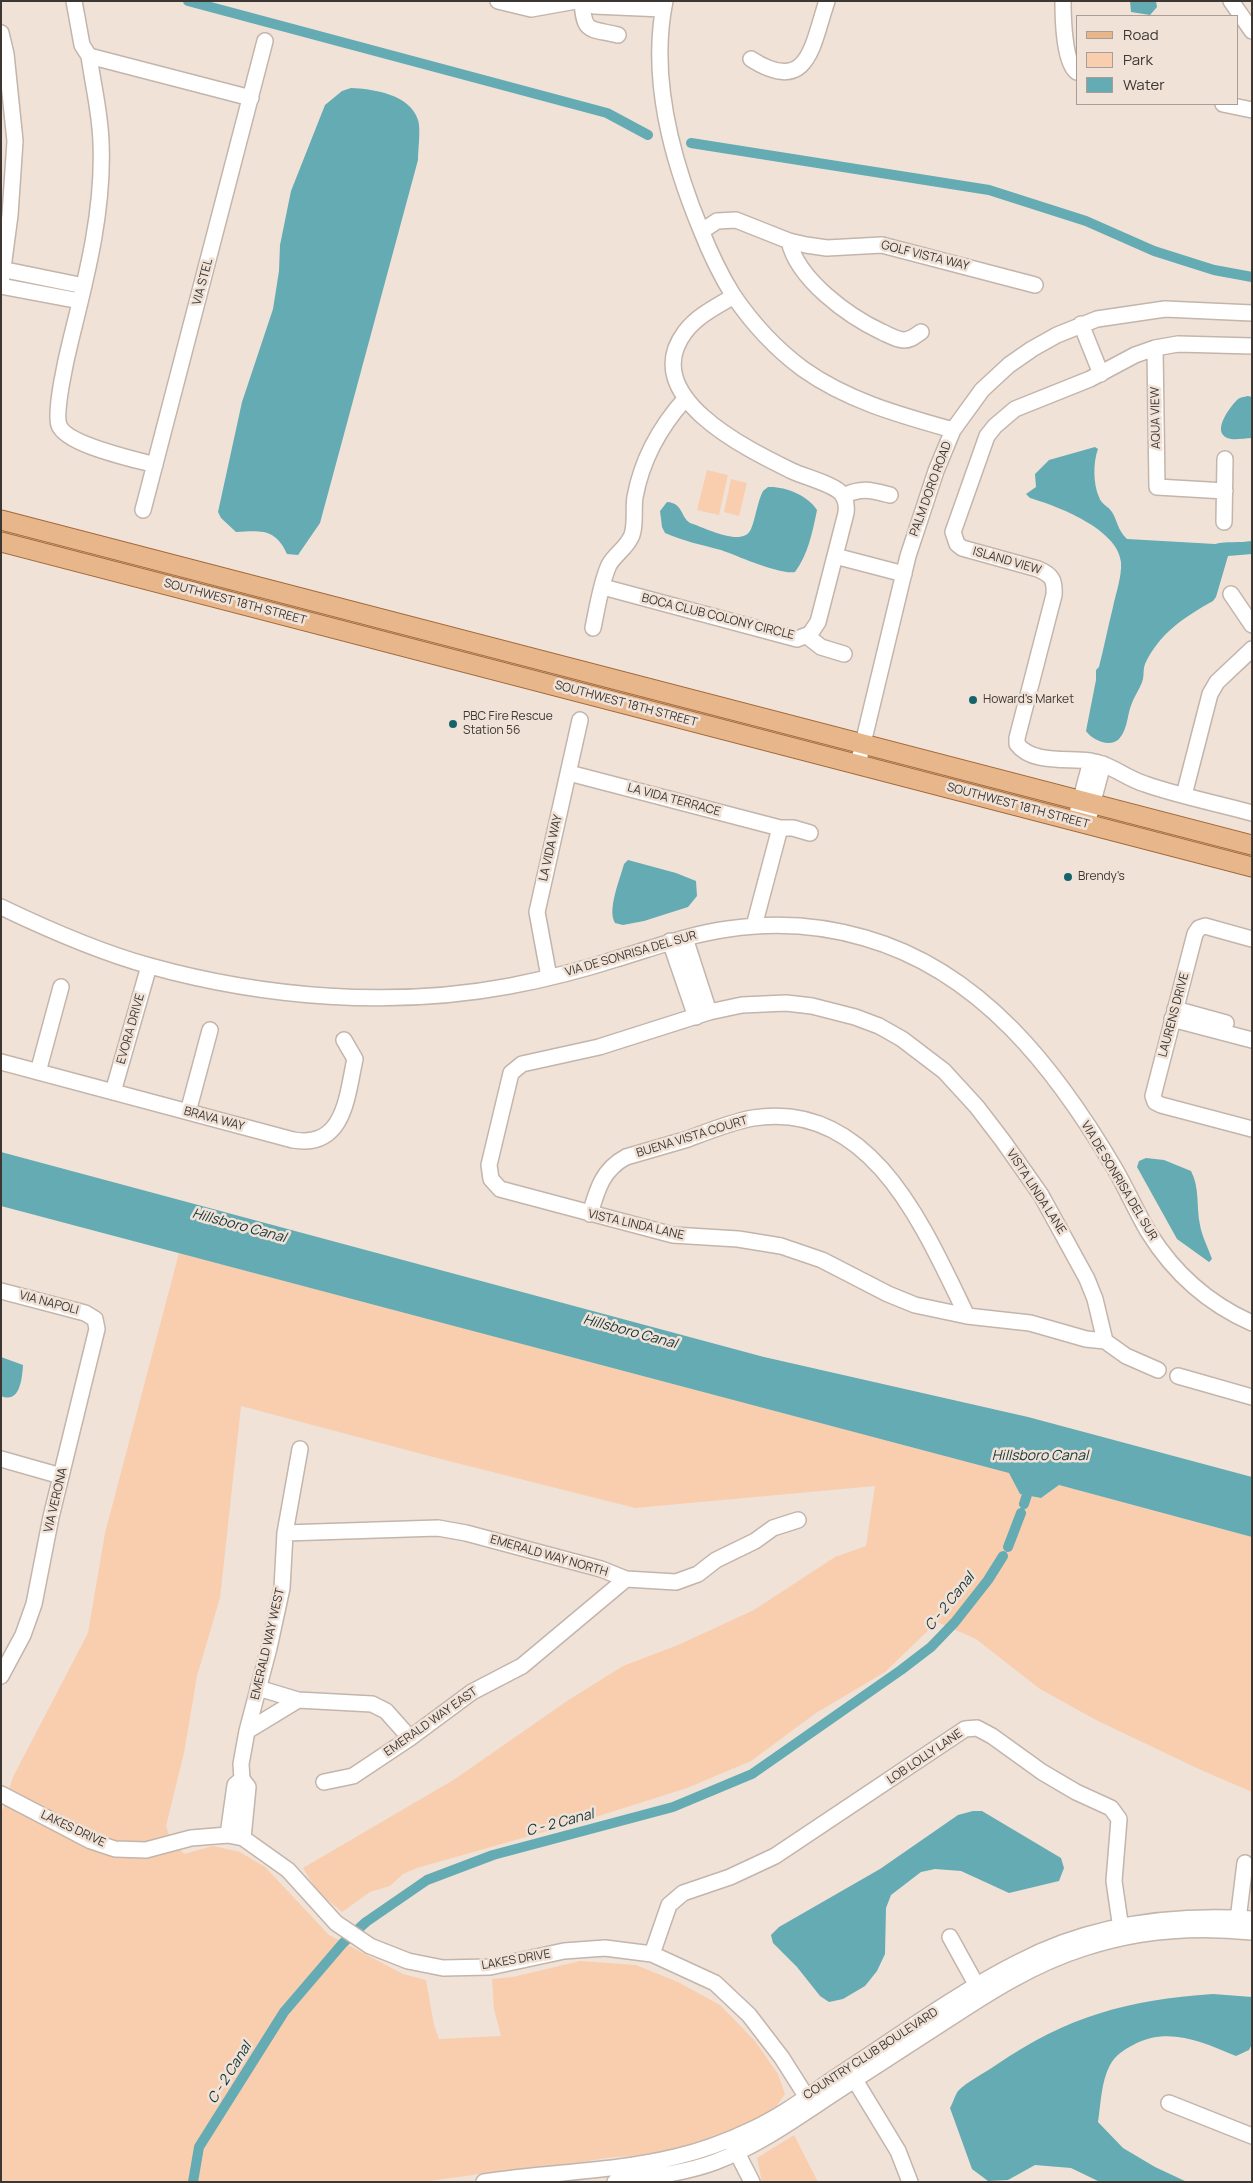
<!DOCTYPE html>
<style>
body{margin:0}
#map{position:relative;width:1253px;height:2183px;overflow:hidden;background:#f0e2d7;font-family:Manrope,sans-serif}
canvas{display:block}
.frame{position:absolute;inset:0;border:2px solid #3c3733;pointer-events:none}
.legend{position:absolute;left:1076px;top:15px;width:162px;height:90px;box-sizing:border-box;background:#f0e2d7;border:1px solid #a89e95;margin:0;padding:6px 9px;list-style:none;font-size:15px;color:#3c3733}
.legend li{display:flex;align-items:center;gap:10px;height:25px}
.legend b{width:25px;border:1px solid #a89e95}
</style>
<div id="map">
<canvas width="1253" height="2183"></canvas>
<div class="frame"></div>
<ul class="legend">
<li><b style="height:6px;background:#e8b68b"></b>Road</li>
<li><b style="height:14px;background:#f8ceaf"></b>Park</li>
<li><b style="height:14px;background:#64abb3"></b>Water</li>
</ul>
</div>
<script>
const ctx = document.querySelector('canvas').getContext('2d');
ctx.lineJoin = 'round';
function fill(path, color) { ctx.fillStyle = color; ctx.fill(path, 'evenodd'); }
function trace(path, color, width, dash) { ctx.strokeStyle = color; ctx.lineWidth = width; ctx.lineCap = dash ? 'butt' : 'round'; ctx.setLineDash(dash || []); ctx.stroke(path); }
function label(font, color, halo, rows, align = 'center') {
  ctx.font = font + ' Manrope,sans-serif'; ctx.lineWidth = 5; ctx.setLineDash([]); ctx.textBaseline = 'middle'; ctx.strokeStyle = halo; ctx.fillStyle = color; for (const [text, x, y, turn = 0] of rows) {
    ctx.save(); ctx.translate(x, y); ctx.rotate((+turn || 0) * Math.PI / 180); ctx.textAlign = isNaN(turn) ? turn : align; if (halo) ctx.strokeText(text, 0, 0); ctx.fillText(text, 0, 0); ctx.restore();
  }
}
fill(new Path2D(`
 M707,470L728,475L719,515L697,510Z
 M731,479L747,483L739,516L724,512Z
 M179,1253L1010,1473L1020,1494L1041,1498L1059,1485L1252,1537V1792L1201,1770L1098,1721L1040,1689L976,1639L937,1622L885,1672L816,1713L751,1761L687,1788L586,1820L417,1868L403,1874L390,1886L370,1892L342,1912L317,1891L303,1868L455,1779L567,1701L623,1666L678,1645L754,1610L835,1557L866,1546L875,1486L635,1508L437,1458L241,1406L220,1598L197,1676L184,1753L166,1826L169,1835L184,1854L213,1846L240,1852L265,1867L329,1935L403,1974L426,1980L434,2025L439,2039L501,2036L494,2009L492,1979L513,1977L580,1961L636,1965L678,1982L720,2005L755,2041L778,2074L785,2094L770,2115L705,2143L642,2155L606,2158L539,2170L487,2173L422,2182H1V1809H3L13,1777L88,1633L105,1533Z
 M794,2135L818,2182H762L757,2158Z`), '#f8ceaf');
fill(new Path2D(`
 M1130,1H1156L1157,7L1150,15L1131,12Z
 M351,88C373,89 410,94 418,120C421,129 418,150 418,160L320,523L298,555L287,554C275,528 261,531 236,532L221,518L218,512L242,402L273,309L279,271L280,245L291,191L325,105L342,91Z
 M1248,396L1252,397V438C1245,438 1237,440 1231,439C1209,435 1229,408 1237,400C1240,397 1244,397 1248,396Z
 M1095,447L1098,449C1093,462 1093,484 1099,497C1101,504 1108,506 1112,512C1118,522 1117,529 1127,539L1215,544C1227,541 1239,543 1252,541V554L1228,556L1216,597L1213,601C1184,617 1159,634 1145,664C1143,669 1144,674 1143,679C1141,687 1135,695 1132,703C1127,714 1128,729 1119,739C1110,748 1092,740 1086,731L1096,680V670L1099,667C1104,647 1108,627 1113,607C1116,593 1122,576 1121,562C1118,529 1057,506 1030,498L1026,494L1036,487L1035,474L1049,460Z
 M768,487C784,486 808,495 817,510C813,530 808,555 795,572C780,575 738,556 721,550C702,545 683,541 665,533L662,527L660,511L667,502C683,503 680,516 690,523C706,528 743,548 751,529C756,517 757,503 763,491Z
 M628,860L676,873L696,881L697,896L688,907L644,921L623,925L615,923C607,910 620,879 624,864Z
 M1,1152L764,1357L1028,1417L1252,1477V1537L1059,1485L1041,1498L1020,1494L1009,1473L1,1206Z
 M1146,1158L1164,1160L1191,1171C1200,1188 1196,1206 1200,1225C1202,1236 1208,1248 1212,1259L1209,1262L1177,1239L1137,1167L1139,1161Z
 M1,1357L23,1365C22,1379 20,1404 1,1396Z
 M973,1811H982L1061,1858L1064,1868L1059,1881L1009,1893L961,1871L935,1869L921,1872L891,1895L886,1908L885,1954L877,1971L865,1986L843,1999L829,2002L820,1996L797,1967L773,1943L771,1935L779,1927L880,1869L958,1815Z
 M1213,1994L1252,1997V2044L1249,2050L1236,2056C1202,2042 1168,2026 1133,2045C1123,2050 1115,2056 1110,2065C1101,2082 1101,2103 1098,2122L1123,2148L1155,2167L1187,2182H1100L1071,2168L1035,2165L1008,2180L988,2181L972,2169L950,2108C953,2103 955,2095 958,2091C968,2081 985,2073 996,2065C1068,2016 1127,2000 1213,1994Z`), '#64abb3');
trace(new Path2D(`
 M188,1L607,113L648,135
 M691,143L989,190L1086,221L1154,251L1214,270L1252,277
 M1024,1504L1031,1482
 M1008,1547L1021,1513
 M193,2182L199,2147L284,2012L343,1943L366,1922L427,1880L493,1855L673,1807L752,1774L901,1670L931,1647L955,1622L988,1580L1003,1556`), '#64abb3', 10);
const minor = new Path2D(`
 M74,1L82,45L89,56L251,98
 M498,1L531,9L576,1
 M582,1C584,34 589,28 618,35
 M585,1L594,6L663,9
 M665,1C649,78 672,160 701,230C710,253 720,274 733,295C752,323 776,349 803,369C848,401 900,415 953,430
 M1063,1C1063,16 1064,64 1077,72
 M1231,1L1252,31
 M1,33L6,54L15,141L10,215L1,283
 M89,56C93,85 100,112 101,142C104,209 87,275 71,339C67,355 54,412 59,425C66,445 134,459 155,465
 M751,59C809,96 812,45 827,1
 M1223,104L1252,110
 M702,231L717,221L736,220L789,241L806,245L827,248L882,245L1035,285
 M789,241C797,279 848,316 882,332C889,335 897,340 904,340C911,340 915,336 921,332
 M1,269L84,286
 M1,286L80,301
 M1081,324L1101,374
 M1252,346L1178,344L1155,348L1135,355L1090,379L1015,409L995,426L987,436L953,532L957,544L962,548L1038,569C1052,575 1055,580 1054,595L1017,738V744C1032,764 1067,758 1089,761C1110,763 1125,778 1145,784C1179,796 1216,803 1252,813
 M1155,348L1157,487L1225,491
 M843,496C862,487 871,490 890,495
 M143,510L265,41
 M1224,522L1225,459
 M835,556L904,574
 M603,587L797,639L810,634L818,622L846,513C847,505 846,498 840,492C830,483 805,477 792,471C747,449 637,396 685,332C697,316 717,306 734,296
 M1231,594L1252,625
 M593,628C597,609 601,582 609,565C615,554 627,548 632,535C636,523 633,509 635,497C642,459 660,427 685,399
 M807,636L821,647L844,654
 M858,764L908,556L936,471L953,430L982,390L1009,365L1032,349L1057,335L1097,319L1165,309L1252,313
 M569,773L780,828H793L810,833
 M1184,795L1210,694L1217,682L1252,649
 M1075,821L1091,761
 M1087,824L1103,764
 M1,907C49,930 99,952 150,966C265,998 393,1008 510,986C546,979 582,970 616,959C653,948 690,934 728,929C774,922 821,925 865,938C981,971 1056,1069 1115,1169C1127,1190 1137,1213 1149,1233C1174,1273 1209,1304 1252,1323
 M754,926L780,828
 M685,938L709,1012
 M1252,939L1205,926L1199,928L1195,934L1153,1096L1155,1102L1161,1105L1252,1129
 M670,941L696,1017
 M549,977L537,912L580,720
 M1175,1009L1226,1023
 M1172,1019L1252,1040
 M1,1062L293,1140C345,1149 347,1095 355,1059L344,1040
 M38,1072L61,987
 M113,1092L149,966
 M188,1112L210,1030
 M590,1214C597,1190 602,1170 626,1157C647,1151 668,1145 688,1139C709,1131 731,1122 753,1118C872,1099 925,1230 967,1316
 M1,1291L85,1313L95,1319L97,1329L51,1517L34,1604L23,1635L1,1676
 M1105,1341L1095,1299L1087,1279L1041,1195L1003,1141L977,1107L944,1071L902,1039L879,1026L855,1017L812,1006L786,1003L742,1005L709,1012L599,1047L522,1064L511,1073L489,1165L491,1179L500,1189L673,1235L738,1239L781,1246L822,1260L888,1294L915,1305L967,1316L1030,1323L1086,1339L1105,1341L1126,1356L1158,1370
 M1178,1376L1252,1397
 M1,1459L61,1476
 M285,1533L438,1528L466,1533L601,1569L626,1579L676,1582L698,1574L716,1560L755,1541L773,1528L798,1520
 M258,1688L298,1700
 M247,1731L298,1700L372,1704L386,1711L410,1738
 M324,1782L353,1776L410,1738L472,1692L522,1666L626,1579
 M1,1794L91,1841L115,1849L146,1850L191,1838L228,1835L243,1838L288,1870L336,1923L370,1946L408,1961L443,1968L490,1967L564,1951L605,1948L652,1954L715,1983L749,2015L782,2058L813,2107
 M228,1835L235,1785L242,1779
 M243,1838L248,1787L242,1779L241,1764L247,1731L269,1648L282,1588L285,1533L300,1449
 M1237,1928L1245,1863
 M950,1937L982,1995
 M652,1954L669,1905L683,1893L730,1877L775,1856L965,1729L977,1728L992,1736L1042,1772L1076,1792L1111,1808L1119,1819L1114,1881L1122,1936
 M850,2072L898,2151L910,2182
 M1169,2103L1252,2136
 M733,2145L752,2182
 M484,2182C548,2172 612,2172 675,2157C701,2151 728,2141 753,2129C786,2114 817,2089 848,2069C903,2033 958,1993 1017,1963C1089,1925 1172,1914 1252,1919
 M615,2182C648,2177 682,2174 715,2162C760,2145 799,2116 839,2090C874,2067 909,2045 944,2022C988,1993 1033,1964 1084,1948C1138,1930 1195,1926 1252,1932`);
const major = new Path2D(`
 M1,520L1252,845
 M1,542L1252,867`);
trace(minor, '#c3b5ab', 18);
trace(major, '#a26a3a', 21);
trace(minor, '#fff', 15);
trace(major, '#e8b68b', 19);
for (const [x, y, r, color] of [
 [973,700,5,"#15646b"],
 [453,724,5,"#15646b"],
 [1068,877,5,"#15646b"]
]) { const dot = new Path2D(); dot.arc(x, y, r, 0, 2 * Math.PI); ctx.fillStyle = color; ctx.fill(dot); trace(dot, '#f0e2d7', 2); }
label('12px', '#3c3733', '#f0e2d7', [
 ["GOLF VISTA WAY",925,256,14],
 ["VIA STEL",203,282,-75],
 ["AQUA VIEW",1156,418,-91],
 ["PALM DORO ROAD",931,489,-70],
 ["ISLAND VIEW",1007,561,16],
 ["SOUTHWEST 18TH STREET",235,602,15],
 ["BOCA CLUB COLONY CIRCLE",718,617,14],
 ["SOUTHWEST 18TH STREET",626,704,15],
 ["LA VIDA TERRACE",674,800,15],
 ["SOUTHWEST 18TH STREET",1018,806,15],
 ["LA VIDA WAY",551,848,-77],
 ["VIA DE SONRISA DEL SUR",631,954,-16],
 ["LAURENS DRIVE",1174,1015,-75],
 ["EVORA DRIVE",131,1029,-74],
 ["BRAVA WAY",214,1119,15],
 ["BUENA VISTA COURT",692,1137,-17],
 ["VIA DE SONRISA DEL SUR",1119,1181,59],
 ["VISTA LINDA LANE",1036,1192,57],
 ["VISTA LINDA LANE",636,1225,13],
 ["VIA NAPOLI",49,1303,15],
 ["VIA VERONA",56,1500,-77],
 ["EMERALD WAY NORTH",549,1556,16],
 ["EMERALD WAY WEST",268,1644,-77],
 ["EMERALD WAY EAST",431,1722,-35],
 ["LOB LOLLY LANE",925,1757,-34],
 ["LAKES DRIVE",73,1829,25],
 ["LAKES DRIVE",516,1960,-10],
 ["COUNTRY CLUB BOULEVARD",871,2054,-33]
]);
label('12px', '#3c3733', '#f0e2d7', [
 ["Howard's Market",983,700],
 ["PBC Fire Rescue",463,717],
 ["Station 56",463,731],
 ["Brendy's",1078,877]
], 'left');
label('italic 14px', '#113438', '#f0e2d7', [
 ["Hillsboro Canal",239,1226,15],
 ["Hillsboro Canal",630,1332,15],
 ["Hillsboro Canal",1040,1456],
 ["C - 2 Canal",950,1602,-51],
 ["C - 2 Canal",560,1823,-15],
 ["C - 2 Canal",230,2073,-58]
]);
</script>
